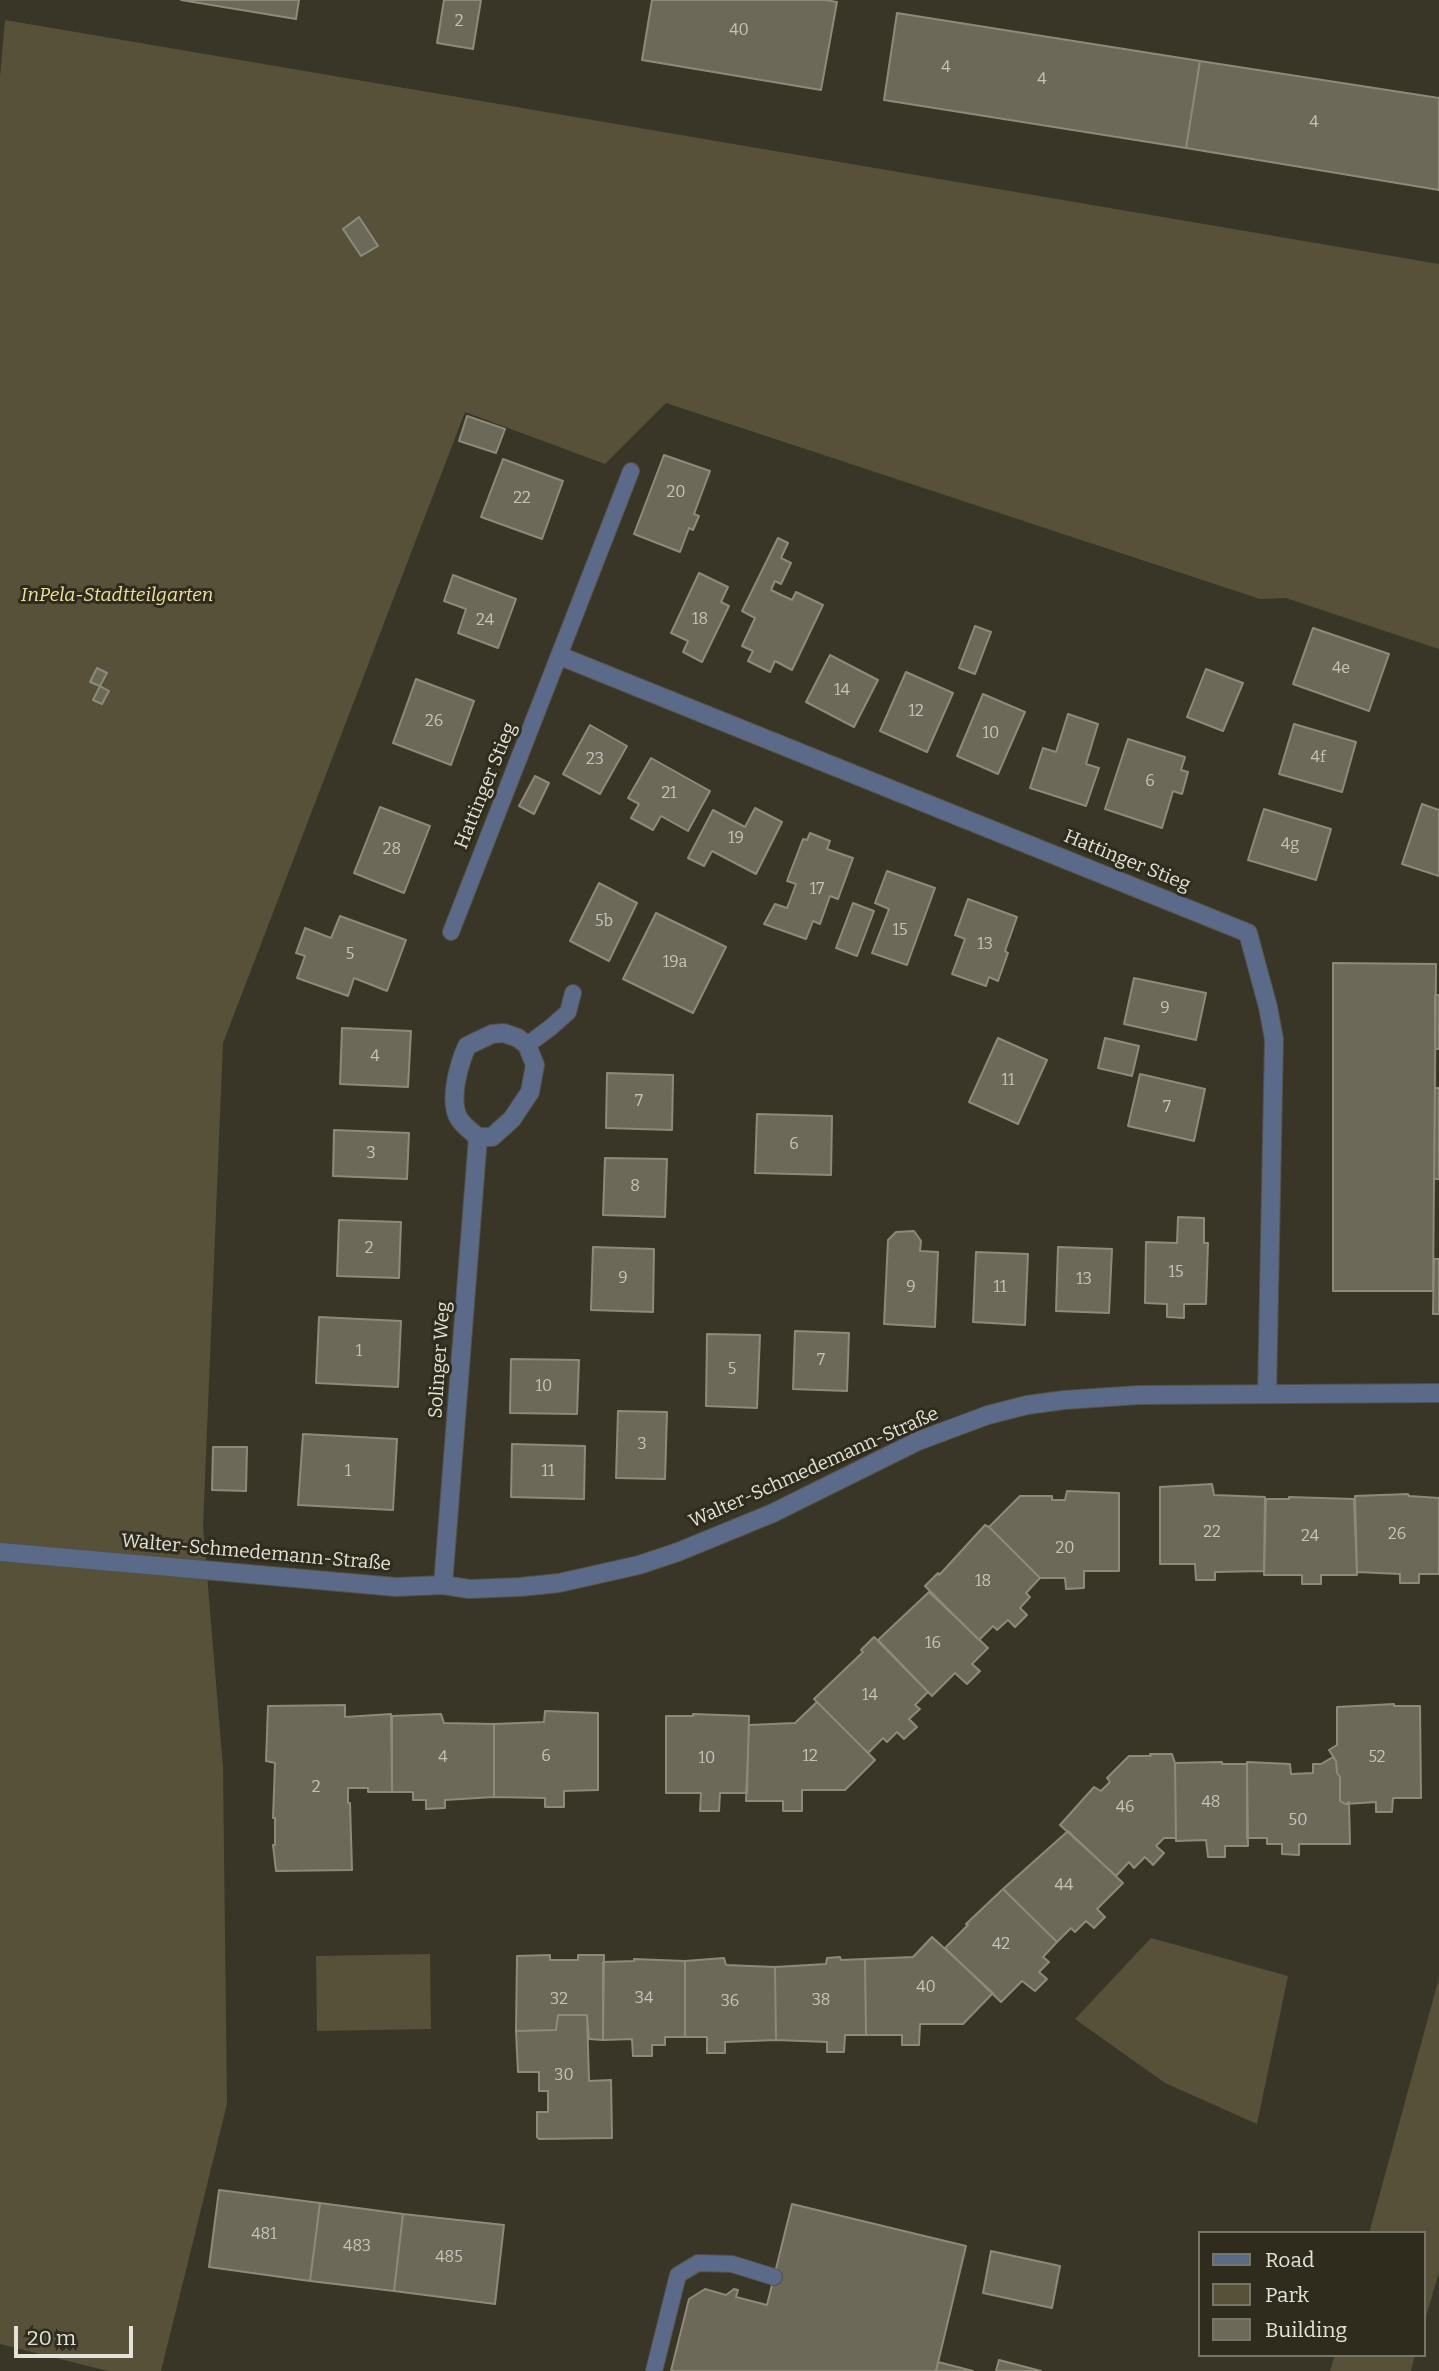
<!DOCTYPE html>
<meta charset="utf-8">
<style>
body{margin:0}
#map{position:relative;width:1439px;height:2371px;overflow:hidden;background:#393627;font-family:Bitter,serif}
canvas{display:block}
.legend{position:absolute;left:1198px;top:2231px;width:228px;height:126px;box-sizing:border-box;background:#2f2c1d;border:2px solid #777568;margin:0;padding:9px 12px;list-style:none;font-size:21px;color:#e4e2d9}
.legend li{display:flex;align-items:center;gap:14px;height:35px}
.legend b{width:35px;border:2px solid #777568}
.scale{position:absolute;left:14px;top:2326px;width:119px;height:32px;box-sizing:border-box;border:4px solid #e4e2d9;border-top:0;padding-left:9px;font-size:21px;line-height:24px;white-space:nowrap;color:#e4e2d9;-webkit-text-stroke:5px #2f2c1d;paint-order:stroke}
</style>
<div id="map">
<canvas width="1439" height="2371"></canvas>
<ul class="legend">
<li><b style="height:9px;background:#5c6a89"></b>Road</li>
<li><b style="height:19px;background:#565138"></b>Park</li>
<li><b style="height:19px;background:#6c6959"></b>Building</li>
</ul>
<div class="scale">20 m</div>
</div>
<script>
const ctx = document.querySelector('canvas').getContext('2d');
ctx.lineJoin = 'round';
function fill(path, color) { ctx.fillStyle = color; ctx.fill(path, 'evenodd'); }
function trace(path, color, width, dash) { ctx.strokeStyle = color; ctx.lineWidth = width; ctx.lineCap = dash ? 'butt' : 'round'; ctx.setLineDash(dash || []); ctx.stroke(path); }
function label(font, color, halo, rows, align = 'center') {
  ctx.font = font + ' Bitter,serif'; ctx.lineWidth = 6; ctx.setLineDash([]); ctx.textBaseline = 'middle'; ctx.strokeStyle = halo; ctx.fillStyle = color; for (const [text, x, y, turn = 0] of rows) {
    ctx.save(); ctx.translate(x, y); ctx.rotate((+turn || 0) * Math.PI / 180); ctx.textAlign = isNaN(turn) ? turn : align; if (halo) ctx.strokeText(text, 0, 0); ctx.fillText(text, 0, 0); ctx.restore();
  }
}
fill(new Path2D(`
 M5,20L1439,264V649L1286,598L1260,599L666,403L605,464L465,412L223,1043L203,1527L223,1767L227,2104L161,2371H108L0,2344V77Z
 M1151,1938L1288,1976L1257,2124L1165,2083L1075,2019Z
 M430,1954L431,2029L317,2031L316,1956Z
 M1439,1978V2272L1423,2327V2233H1369Z
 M1335,2355H1415L1411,2371H1330Z`), '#565138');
const building = new Path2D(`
 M181,0H299L296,19Z
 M444,0H481L473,49L437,43Z
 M652,0H825L837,2L821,90L642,60Z
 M897,13L1200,61L1186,148L884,100Z
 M1200,61L1439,98V190L1186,148Z
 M359,217L378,246L361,256L343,229Z
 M467,416L505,429L496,453L459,441Z
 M664,455L710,471L694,514L699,516L693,530L689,528L680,552L634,534Z
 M503,459L563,481L542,539L481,517Z
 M778,538L788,543L781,558L791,563L781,584L775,581L771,590L792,600L796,592L823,605L792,670L775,661L770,672L748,661L753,651L742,646L755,618L742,611Z
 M699,573L728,587L721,602L729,606L702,662L683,652L688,641L671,633Z
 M453,575L516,599L498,648L458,633L466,609L444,601Z
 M975,626L991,632L975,674L959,668Z
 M1313,628L1389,654L1369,711L1293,684Z
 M830,655L878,680L854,727L806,702Z
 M97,668L107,673L100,686L90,682Z
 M1206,669L1243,683L1223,731L1187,717Z
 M906,672L953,693L927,752L880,731Z
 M416,679L474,701L451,765L393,743Z
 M100,686L109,691L102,704L93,700Z
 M983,694L1025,712L998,774L957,756Z
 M1068,714L1098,724L1086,764L1099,768L1086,806L1030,788L1043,748L1056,752Z
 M1294,724L1356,742L1342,792L1279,774Z
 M590,725L627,746L600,794L563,774Z
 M1128,739L1185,757L1181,770L1188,772L1182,794L1173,791L1162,828L1105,809Z
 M651,758L710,791L688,831L661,816L653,830L631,818L639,804L628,798Z
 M535,776L549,783L534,814L519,806Z
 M1422,804L1439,810V876L1402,864Z
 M380,807L430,826L404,893L354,873Z
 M755,808L782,822L756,874L712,851L704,866L688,858L713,810L745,827Z
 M1264,809L1331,829L1316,880L1248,860Z
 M810,833L830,841L827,849L853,858L838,899L830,896L820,924L813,921L806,939L764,924L775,904L787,908L796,884L787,881L803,839L807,840Z
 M887,871L935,888L907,965L872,953L889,909L875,903Z
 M599,883L637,903L609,961L570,941Z
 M968,899L1017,917L1005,951L1008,953L998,981L989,977L986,986L952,974L965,939L955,935Z
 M853,903L874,911L857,956L836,948Z
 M656,913L726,947L693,1013L623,979Z
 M340,916L406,940L387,991L354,978L348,996L297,978L305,956L296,953L305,928L331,938Z
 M1333,963L1436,964L1433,1291H1333Z
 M1134,978L1206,993L1196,1040L1124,1024Z
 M1435,995H1439V1049H1435Z
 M342,1028L411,1031L408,1087L340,1084Z
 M998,1038L1047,1060L1018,1124L969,1102Z
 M1105,1038L1139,1046L1132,1076L1098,1068Z
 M607,1073L673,1075L672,1130L606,1128Z
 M1140,1074L1205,1089L1194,1141L1128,1126Z
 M1435,1088H1439V1179H1434Z
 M757,1114L832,1116L831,1175L755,1173Z
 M334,1130L409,1133L407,1179L333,1176Z
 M605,1158L667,1159L665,1217L603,1215Z
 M1178,1217L1204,1218V1243H1208L1206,1304H1184V1318L1167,1317V1304L1145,1303L1146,1242L1177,1243Z
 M339,1220L401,1222L399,1278L337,1276Z
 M914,1231L921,1241L920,1251L938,1252L935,1327L884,1324L888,1240L896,1232Z
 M593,1247L654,1249L653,1312L591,1310Z
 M1058,1247L1112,1249L1109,1313L1056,1311Z
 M976,1252L1028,1254L1025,1325L973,1322Z
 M1434,1259H1439V1314H1433Z
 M319,1317L401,1321L398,1387L316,1383Z
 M795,1331L849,1333L847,1391L793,1389Z
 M707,1334L760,1335L757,1408L706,1406Z
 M511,1359L579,1360L577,1414L510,1413Z
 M618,1411L667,1412L665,1479L616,1478Z
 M303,1434L397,1439L393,1510L298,1505Z
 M512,1444L585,1446L584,1499L511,1497Z
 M213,1447H247L246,1491L212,1490Z
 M1212,1484L1214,1495L1265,1497L1264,1571L1215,1572V1580H1196L1195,1564H1160V1487Z
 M1067,1491L1119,1493V1571H1084V1588L1066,1589L1065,1578H1040L989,1527L1020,1496H1052V1500H1065Z
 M1408,1494L1409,1496L1439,1498V1574H1419V1583H1400V1574L1357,1572L1355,1496Z
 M1289,1497L1354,1499L1357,1575H1321V1584H1302V1575H1264L1266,1499H1289Z
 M985,1525L989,1527L1040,1578L1026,1593L1030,1597L1020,1608L1027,1615L1015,1627L1008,1620L997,1630L993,1626L979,1640L925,1586L938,1573L939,1575L943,1571Z
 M929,1592L988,1648L972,1664L980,1671L967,1684L955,1673L932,1696L878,1640Z
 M874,1637L928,1692L915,1705L920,1709L909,1719L917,1727L904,1739L897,1732L887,1742L883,1738L868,1753L814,1699L863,1652L861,1650Z
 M817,1702L875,1760L845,1790H802V1811H783V1801H746L749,1725L795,1723Z
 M1394,1704V1706H1420L1421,1798H1393L1392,1812H1376V1802L1345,1804L1340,1801V1777L1337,1773L1336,1761L1329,1750L1337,1745V1707Z
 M345,1705V1717L391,1714L392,1792H368V1788H348V1803H350L352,1870L276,1871L273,1845H275V1818H273L275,1763L266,1761L268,1706Z
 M545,1711L598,1713V1790L564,1791V1807H545V1798L494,1797V1724L544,1722Z
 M441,1714L444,1723L494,1724V1797L445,1800V1808L426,1809V1800H413V1792H392V1716Z
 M693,1714L749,1716L747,1793H720L719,1811H700L701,1793H666V1716H693Z
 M1150,1754H1172L1175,1763L1176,1838H1164L1156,1846L1164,1853L1153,1865L1145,1857L1134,1868L1129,1862L1116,1876L1060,1825L1094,1787L1101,1791L1110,1782L1107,1778L1129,1756H1151Z
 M1333,1757L1336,1761L1337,1773L1340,1777V1801L1345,1804L1349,1802L1350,1844H1299V1855L1282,1854V1844H1267V1838H1247V1762L1290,1764L1291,1774L1313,1773V1764H1321Z
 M1222,1762V1764H1247L1248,1846H1225V1857H1208L1206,1840L1176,1841L1175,1763Z
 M1068,1831L1123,1883L1097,1909L1105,1917L1094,1928L1086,1921L1075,1932L1071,1928L1057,1942L1003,1889Z
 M1003,1889L1057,1942L1043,1957L1049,1962L1039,1972L1047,1979L1035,1991L1022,1981L1001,2002L945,1948L968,1925L966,1924Z
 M932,1937L993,1993L963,2024H920L919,2045H902V2035H866L865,1959L913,1957Z
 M550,1955V1960H578V1955H604L603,2040L589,2039L587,2015H558L556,2030L516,2031L517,1956Z
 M840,1957L841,1960L865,1959L866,2035H845L844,2052H827V2042L776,2040L775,1967L826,1964L827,1958Z
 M724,1958L726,1965L775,1967L776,2040L725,2042V2053H707V2037H685V1961Z
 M634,1959L685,1961V2037H665V2045H652V2056H633L632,2039L603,2040V1962L634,1961Z
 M558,2015H587L589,2081L611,2080L612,2138L539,2139L537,2137V2112H548V2091H539V2072H518L516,2031L556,2030Z
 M219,2190L320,2203L310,2281L209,2267Z
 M320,2203L403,2214L394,2291L310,2281Z
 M792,2204L966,2246L936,2371H671L689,2299L705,2289L726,2295L734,2289L738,2290L736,2297L767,2305Z
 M403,2214L504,2225L495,2304L394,2291Z
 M991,2251L1060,2266L1052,2308L983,2293Z
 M999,2360L1041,2371H996Z
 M938,2362L973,2371H936Z`);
fill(building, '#6c6959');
trace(building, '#8e8a79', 2);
const lane = new Path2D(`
 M451,932L631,471
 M527,1045L550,1028L568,1012L573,993
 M654,2371L678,2275L698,2263L732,2264L774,2277`);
const street = new Path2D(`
 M560,656L1248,933L1268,1007L1274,1039L1267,1394
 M0,1552L396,1587L443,1585L469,1589L520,1587L559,1583L639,1565L678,1552L773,1513L918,1441L988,1415L1027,1405L1064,1400L1139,1395L1439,1393
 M443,1585L478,1137H492L512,1119L530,1092L535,1065L527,1045L518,1038L504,1033L492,1034L467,1046C459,1064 449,1098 458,1117C462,1125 472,1132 478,1137`);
trace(lane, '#545243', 18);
trace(street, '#545243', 20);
trace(lane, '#5c6a89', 16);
trace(street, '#5c6a89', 18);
label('16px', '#c6c4b9', null, [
 ["2",459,22],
 ["40",739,31],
 ["4",946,68],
 ["4",1042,80],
 ["4",1314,123],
 ["20",676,493],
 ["22",522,499],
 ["18",700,620],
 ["24",485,621],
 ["4e",1341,669],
 ["14",842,691],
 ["12",916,712],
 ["26",434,722],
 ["10",991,734],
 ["4f",1318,758],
 ["23",595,760],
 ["6",1150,782],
 ["21",669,794],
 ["19",736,839],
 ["4g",1290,845],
 ["28",392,850],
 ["17",817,890],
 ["5b",604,922],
 ["15",900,931],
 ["13",985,945],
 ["5",350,955],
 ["19a",675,963],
 ["9",1165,1009],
 ["4",375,1057],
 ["11",1008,1081],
 ["7",639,1102],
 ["7",1167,1108],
 ["6",794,1145],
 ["3",371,1154],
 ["8",635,1187],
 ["2",369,1249],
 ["15",1176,1273],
 ["9",623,1279],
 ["13",1084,1280],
 ["9",911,1288],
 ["11",1000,1288],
 ["1",359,1352],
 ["7",821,1361],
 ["5",732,1370],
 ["10",544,1387],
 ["3",642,1445],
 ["1",348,1472],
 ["11",548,1472],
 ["22",1212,1533],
 ["26",1397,1535],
 ["24",1310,1537],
 ["20",1065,1549],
 ["18",983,1582],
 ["16",933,1644],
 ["14",870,1696],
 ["6",546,1757],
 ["12",810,1757],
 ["4",443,1758],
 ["52",1377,1758],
 ["10",707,1759],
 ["2",316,1788],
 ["48",1211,1803],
 ["46",1125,1808],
 ["50",1298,1821],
 ["44",1064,1886],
 ["42",1001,1945],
 ["40",926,1988],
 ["34",644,1999],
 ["32",559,2000],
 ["38",821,2001],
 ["36",730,2002],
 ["30",564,2076],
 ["481",264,2235],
 ["483",357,2247],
 ["485",449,2258]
]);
label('italic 19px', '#f0e29e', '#2f2c1d', [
 ["InPela-Stadtteilgarten",117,596]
]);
label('19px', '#e4e2d9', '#2f2c1d', [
 ["Hattinger Stieg",486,786,-68],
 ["Hattinger Stieg",1127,861,22],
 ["Solinger Weg",440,1360,-86],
 ["Walter-Schmedemann-Straße",814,1468,-24],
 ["Walter-Schmedemann-Straße",256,1553,5]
]);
</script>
